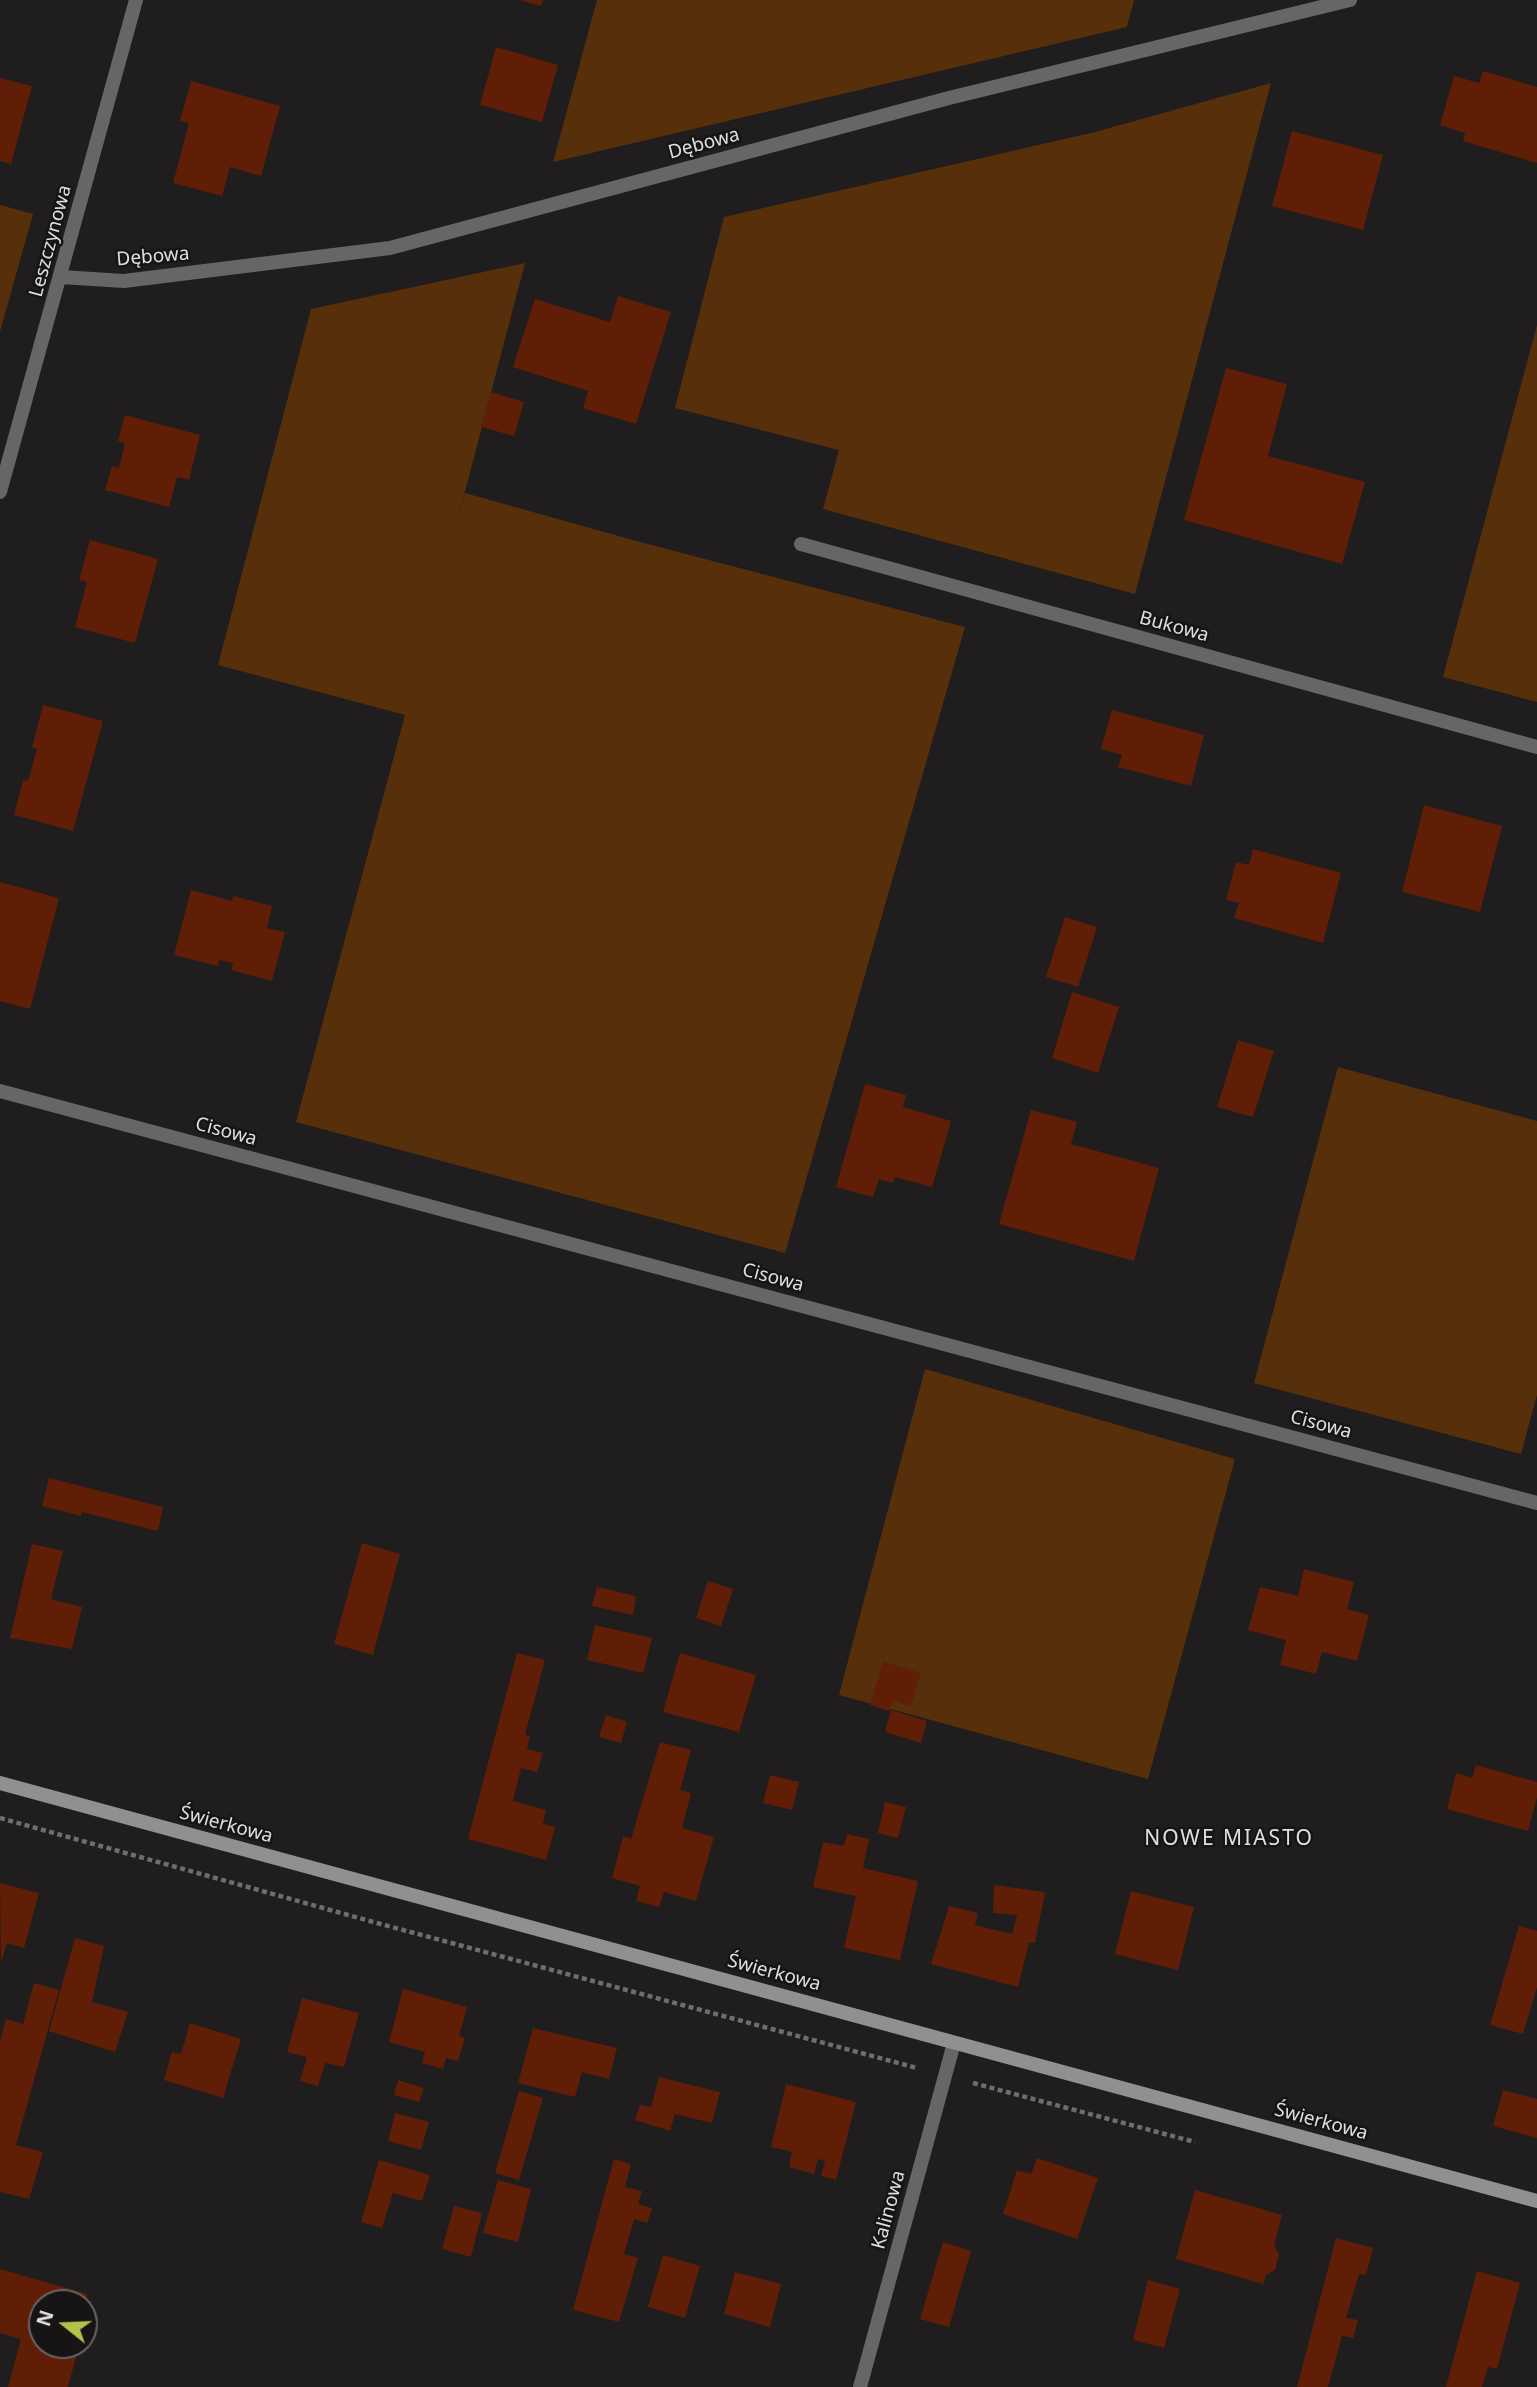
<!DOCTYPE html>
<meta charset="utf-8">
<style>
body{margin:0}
#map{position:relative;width:1537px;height:2387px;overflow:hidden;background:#1f1d1d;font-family:"Noto Sans",sans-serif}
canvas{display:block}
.north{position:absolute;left:28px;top:2289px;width:70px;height:70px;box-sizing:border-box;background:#161414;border:2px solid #676565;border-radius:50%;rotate:288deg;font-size:19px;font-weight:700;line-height:28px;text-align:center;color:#e0dede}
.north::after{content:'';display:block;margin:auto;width:24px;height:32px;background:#b4c24a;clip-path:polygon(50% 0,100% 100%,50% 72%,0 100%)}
</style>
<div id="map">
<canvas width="1537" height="2387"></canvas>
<div class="north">N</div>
</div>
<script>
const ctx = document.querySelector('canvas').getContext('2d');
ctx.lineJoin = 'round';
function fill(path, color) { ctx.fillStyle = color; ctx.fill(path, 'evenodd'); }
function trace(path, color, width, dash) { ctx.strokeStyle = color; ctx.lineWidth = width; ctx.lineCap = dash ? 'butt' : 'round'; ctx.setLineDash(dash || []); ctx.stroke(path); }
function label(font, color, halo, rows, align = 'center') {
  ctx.font = font + ' "Noto Sans",sans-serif'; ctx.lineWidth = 5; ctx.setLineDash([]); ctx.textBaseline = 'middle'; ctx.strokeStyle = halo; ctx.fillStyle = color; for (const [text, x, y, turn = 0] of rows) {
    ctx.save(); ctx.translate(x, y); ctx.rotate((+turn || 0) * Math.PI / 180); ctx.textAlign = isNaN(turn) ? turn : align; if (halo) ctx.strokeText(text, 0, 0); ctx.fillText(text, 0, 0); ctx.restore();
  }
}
fill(new Path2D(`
 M597,0H1134L1127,27L553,162Z
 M1271,83L1135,594L823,509L839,450L675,408L724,217L1095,132Z
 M0,205L33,214L0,332Z
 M525,263L456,526L465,493L640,542L965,627L785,1253L296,1122L405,715L218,665L311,309Z
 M1537,325V702L1443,677Z
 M1338,1067L1537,1121V1395L1521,1454L1254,1383Z
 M925,1369L1235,1459L1148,1779L839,1695Z`), '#572f0b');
fill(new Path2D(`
 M519,0H543L541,6Z
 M496,47L558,65L542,122L480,105Z
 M1483,71L1537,87V163L1463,141L1465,133L1440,125L1454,76L1479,83Z
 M0,78L32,86L11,164L0,161Z
 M191,81L280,106L261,176L230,167L222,196L173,183L189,123L180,121Z
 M1292,131L1383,155L1363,230L1272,206Z
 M618,296L671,312L636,424L583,408L588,391L513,367L535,299L610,322Z
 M1226,368L1287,384L1268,456L1365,482L1342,564L1184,520Z
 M491,392L524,402L514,436L481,427Z
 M125,415L200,435L189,480L177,477L169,507L105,490L112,466L119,468L125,443L118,441Z
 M90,540L158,559L135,643L75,627L87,582L79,580Z
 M43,705L103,721L73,831L14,815L23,780L28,781L37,749L32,747Z
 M1112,710L1204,735L1191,786L1118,767L1122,755L1101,749Z
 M1424,805L1502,826L1480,912L1402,892Z
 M1253,849L1341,873L1323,943L1234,918L1239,903L1226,900L1236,862L1249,865Z
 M0,882L59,898L30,1009L0,1001Z
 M191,890L232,901L233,896L272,906L267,928L285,932L272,981L231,970L233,963L219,960L218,966L174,955Z
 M1065,917L1097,927L1078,987L1046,977Z
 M1072,992L1119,1007L1098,1073L1052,1058Z
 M1238,1040L1274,1051L1253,1117L1217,1107Z
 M865,1084L906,1095L903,1107L951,1121L932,1187L895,1177L893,1183L879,1179L873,1197L836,1187Z
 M1031,1110L1077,1122L1071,1144L1159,1168L1134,1261L999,1224Z
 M49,1478L163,1507L158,1531L82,1512L81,1516L42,1506Z
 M362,1543L400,1554L373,1655L334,1644Z
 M32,1544L63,1551L51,1599L82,1607L72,1649L10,1638Z
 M1304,1569L1354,1582L1347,1609L1369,1615L1357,1661L1322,1652L1316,1674L1280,1665L1286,1640L1248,1630L1260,1587L1298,1596Z
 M708,1581L733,1589L721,1626L696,1618Z
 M597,1587L636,1596L633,1615L592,1606Z
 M595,1625L652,1638L643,1673L587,1660Z
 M517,1653L545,1660L525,1735L530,1736L527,1749L543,1753L537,1772L521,1768L513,1801L546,1810L543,1824L555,1827L546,1860L468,1839Z
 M680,1653L756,1675L739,1732L663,1712Z
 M883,1661L921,1673L911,1706L893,1700L889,1711L870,1705Z
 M891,1710L927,1721L921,1743L885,1732Z
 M606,1715L627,1722L621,1743L599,1737Z
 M660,1742L691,1750L680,1790L691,1793L682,1828L714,1837L696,1901L664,1892L659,1907L636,1901L640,1886L612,1878L623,1836L631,1839Z
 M1476,1765L1537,1782V1797L1528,1831L1447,1809L1456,1773L1472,1778Z
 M770,1775L799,1782L792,1810L763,1803Z
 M885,1802L906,1807L898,1838L878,1833Z
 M847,1834L869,1839L863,1868L918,1881L900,1960L844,1948L856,1896L813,1887L823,1842L844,1846Z
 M0,1883L39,1893L24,1948L7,1943L1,1963Z
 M994,1885L1045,1892L1035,1943L1029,1942L1018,1987L931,1964L949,1906L978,1913L975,1925L1012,1934L1017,1915L993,1913Z
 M1131,1891L1194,1907L1178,1970L1115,1954Z
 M1519,1926L1537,1931V1987L1523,2034L1490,2025Z
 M75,1938L104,1946L92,2002L128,2012L115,2052L49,2031Z
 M34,1983L59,1990L16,2145L43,2152L29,2199L0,2192V2041L6,2019L23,2024Z
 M403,1989L467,2007L459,2036L465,2038L458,2061L446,2058L443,2069L422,2063L425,2052L389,2042Z
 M302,1998L359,2013L344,2067L325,2063L318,2086L300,2081L307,2057L287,2052Z
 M190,2023L241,2039L223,2098L164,2080L172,2052L181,2054Z
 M533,2028L617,2048L609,2079L582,2072L575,2097L518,2083Z
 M659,2077L720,2092L712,2123L675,2114L670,2131L635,2120L640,2105L651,2107Z
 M398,2080L424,2088L419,2102L394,2095Z
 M786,2084L856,2102L836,2180L821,2176L825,2161L818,2159L814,2174L789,2167L792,2152L771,2147Z
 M1503,2090L1537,2099V2138L1493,2126Z
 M519,2091L543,2098L519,2180L495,2173Z
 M395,2113L429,2122L421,2150L388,2141Z
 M1037,2158L1098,2178L1077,2239L1003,2214L1017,2170L1031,2174Z
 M614,2159L631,2164L625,2187L642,2191L638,2204L652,2208L647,2223L634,2219L624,2254L638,2258L619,2322L573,2310Z
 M379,2160L430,2175L422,2201L393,2193L382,2228L361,2222Z
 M498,2180L531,2189L518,2242L483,2233Z
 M1195,2190L1282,2215L1274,2246L1279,2254L1275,2270L1266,2275L1263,2284L1176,2259Z
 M454,2206L482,2213L471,2257L442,2249Z
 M1336,2238L1373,2248L1366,2275L1359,2274L1346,2318L1358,2320L1353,2338L1342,2336L1328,2387H1297Z
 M943,2242L971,2251L949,2327L920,2319Z
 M663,2255L700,2266L685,2318L648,2307Z
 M0,2269L87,2294L84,2303H42V2345L79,2346L68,2387H8L21,2339L0,2333Z
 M1477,2271L1520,2283L1497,2369L1488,2367L1482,2387H1446Z
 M735,2272L781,2284L770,2327L724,2314Z
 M1148,2280L1180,2289L1164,2348L1133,2340Z`), '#601e07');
trace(new Path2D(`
 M0,1818L377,1923L917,2068
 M973,2083L1195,2142`), '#6f6d6d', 4.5, [5, 3.5]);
trace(new Path2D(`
 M61,277L124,281L390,248L949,98L1350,0
 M0,492L136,0
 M801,544L1537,747
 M0,1091L1537,1503
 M860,2387L954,2043`), '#676666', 14);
trace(new Path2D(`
 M0,1783L1537,2201`), '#918f90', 14);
label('19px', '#e0dede', '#161414', [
 ["Dębowa",704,144,-15],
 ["Leszczynowa",51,241,-75],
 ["Dębowa",153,257,-5],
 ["Bukowa",1174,627,15],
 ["Cisowa",226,1132,15],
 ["Cisowa",773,1278,15],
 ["Cisowa",1321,1425,15],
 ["Świerkowa",226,1825,15],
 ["Świerkowa",774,1973,15],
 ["Świerkowa",1321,2122,15],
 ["Kalinowa",889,2210,-75]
]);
ctx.letterSpacing = '2px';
label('21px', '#e0dede', '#161414', [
 ["NOWE MIASTO",1229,1839]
]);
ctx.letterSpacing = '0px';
</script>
